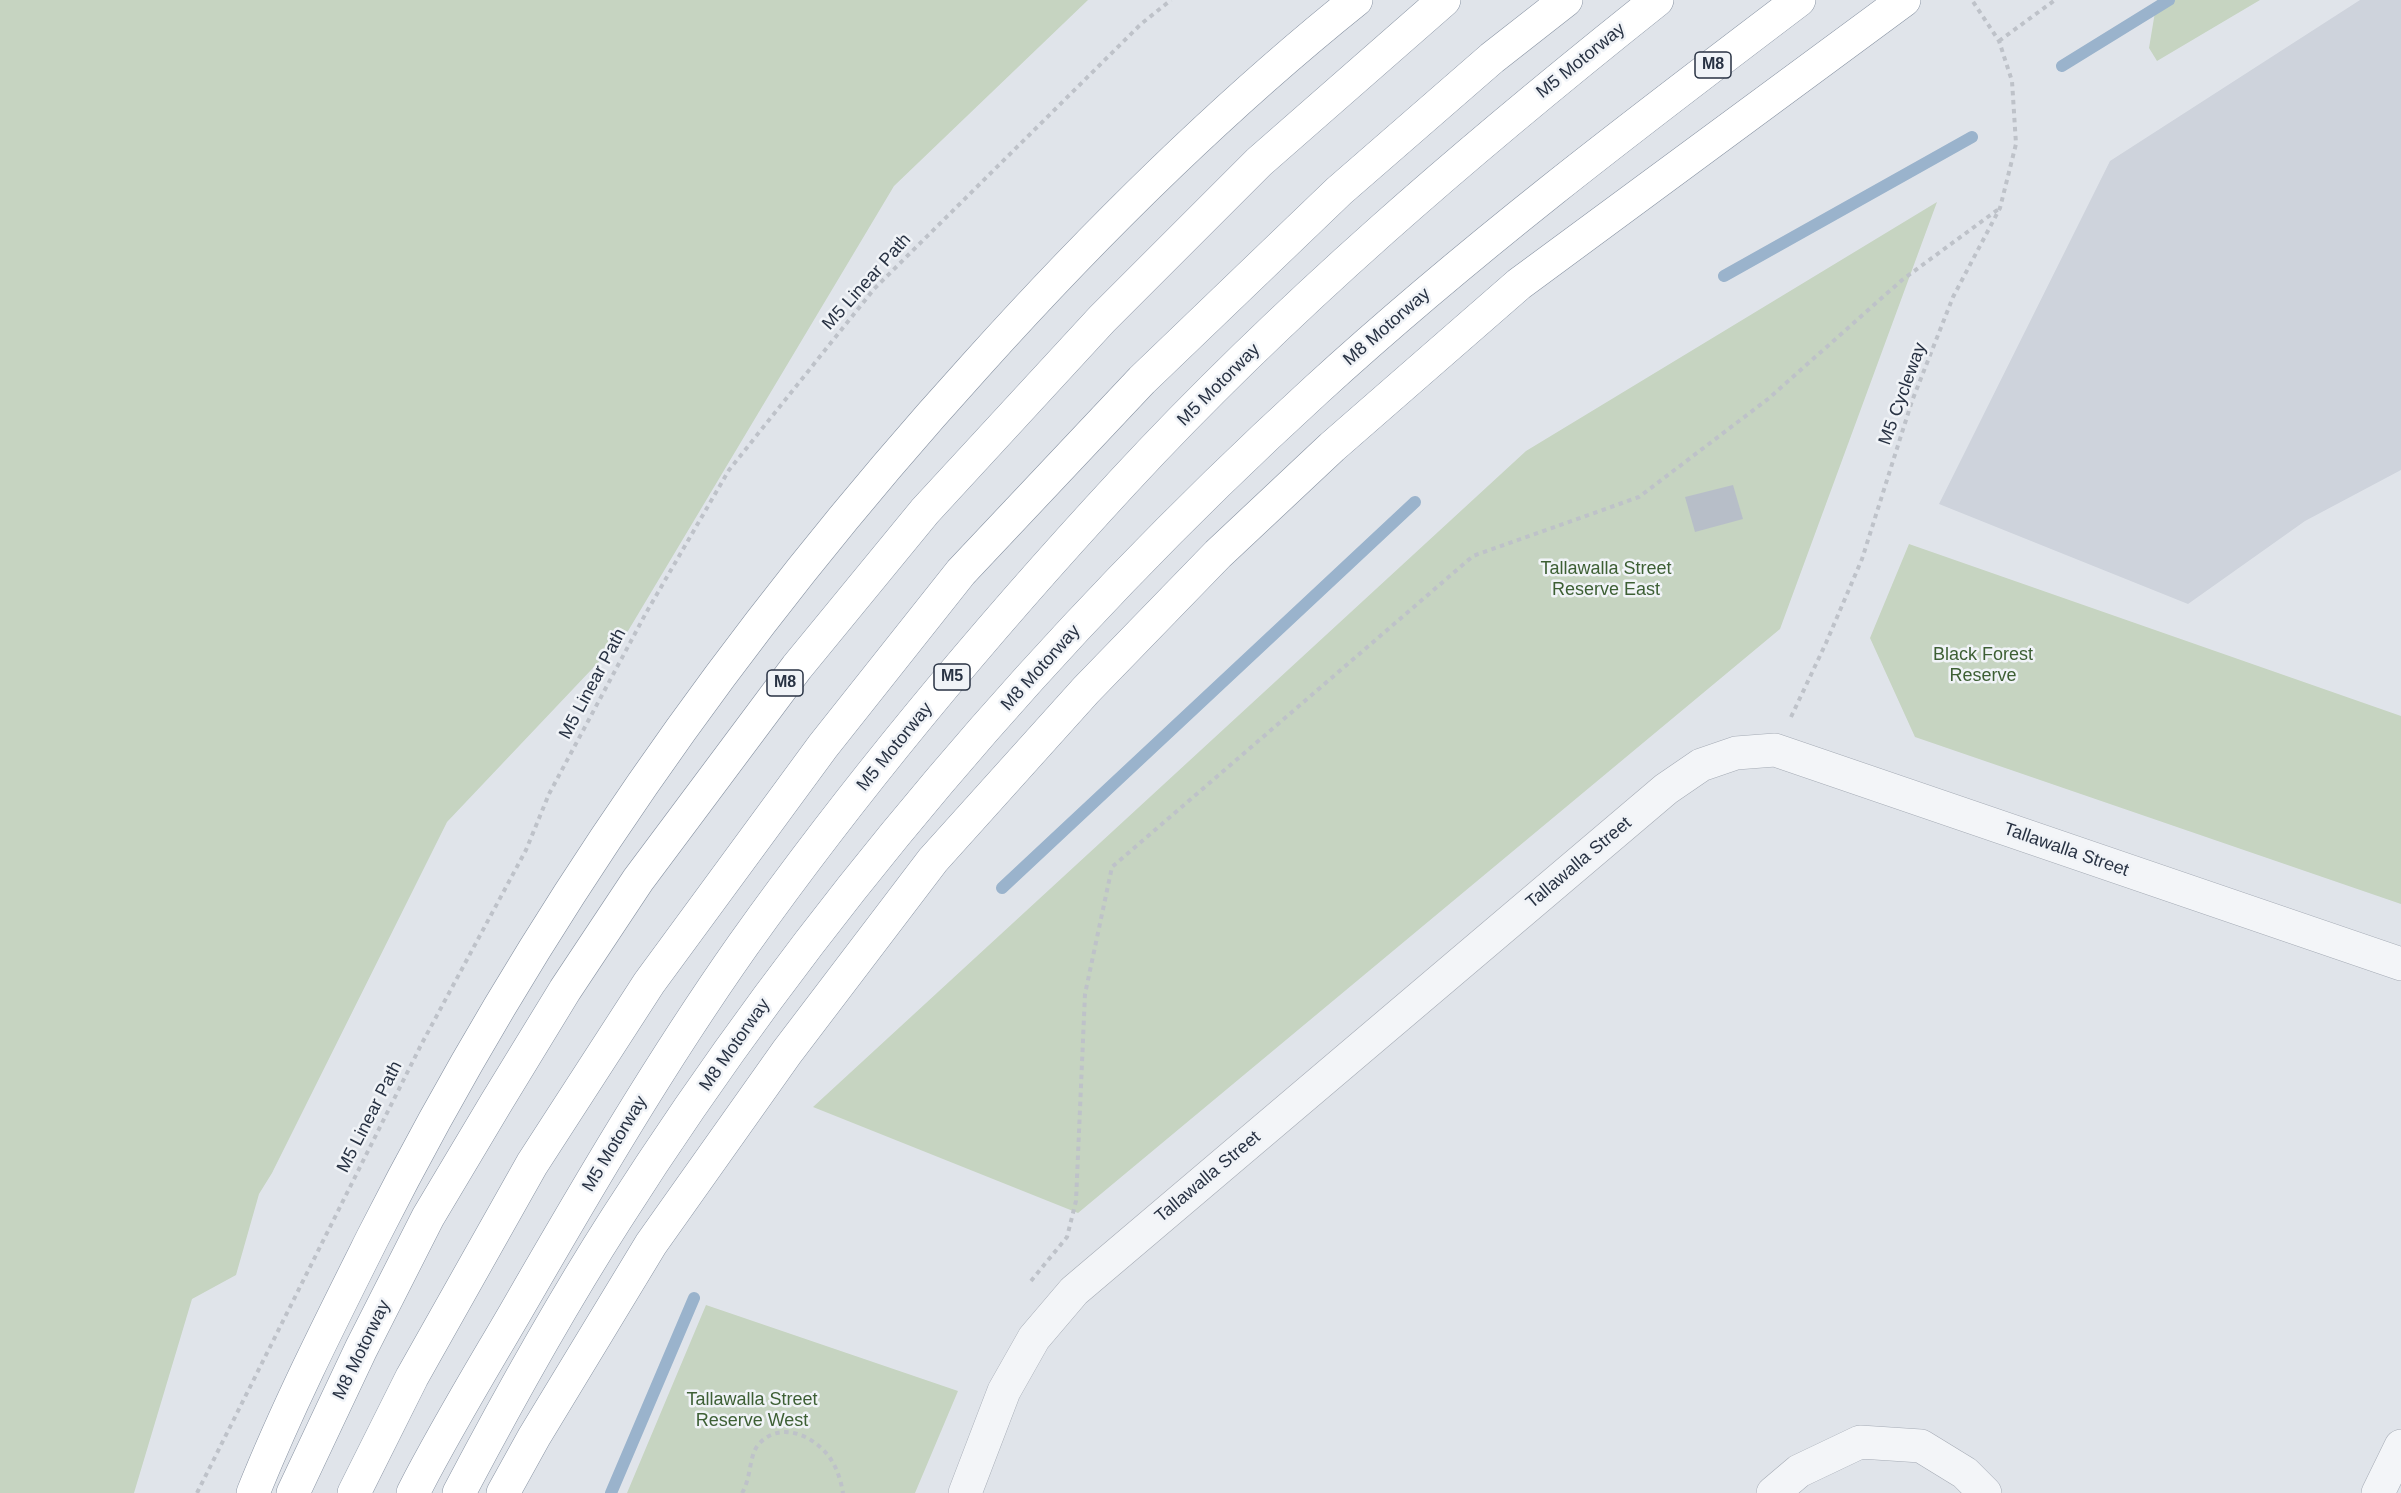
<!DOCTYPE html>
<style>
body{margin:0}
canvas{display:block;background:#e0e4ea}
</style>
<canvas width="2401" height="1493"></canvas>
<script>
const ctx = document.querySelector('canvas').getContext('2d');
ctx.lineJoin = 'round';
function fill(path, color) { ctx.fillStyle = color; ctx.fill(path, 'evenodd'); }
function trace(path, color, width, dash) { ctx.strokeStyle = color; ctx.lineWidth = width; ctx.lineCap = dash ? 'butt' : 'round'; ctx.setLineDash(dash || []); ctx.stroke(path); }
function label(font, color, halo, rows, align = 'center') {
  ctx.font = font + ' Helvetica,sans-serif'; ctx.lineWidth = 5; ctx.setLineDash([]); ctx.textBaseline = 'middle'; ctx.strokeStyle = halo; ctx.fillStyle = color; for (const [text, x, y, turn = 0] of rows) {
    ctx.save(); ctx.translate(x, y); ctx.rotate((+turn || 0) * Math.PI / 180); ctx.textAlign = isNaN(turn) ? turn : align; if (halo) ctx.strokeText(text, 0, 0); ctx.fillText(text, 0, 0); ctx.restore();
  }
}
fill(new Path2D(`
 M2360,0H2401V470L2305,521L2188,604L1939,504L2110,161Z`), '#ced3dc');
fill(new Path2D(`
 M0,0H1088L894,186L628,631L447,822L272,1173L259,1194L236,1275L192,1299L134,1493H0Z
 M2157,0H2260L2157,61L2149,48Z
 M1937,202L1780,629L1078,1213L813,1107L1526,451Z
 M1909,544L2401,716V904L1915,737L1870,638Z
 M706,1305L958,1391L915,1493H627Z`), '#c6d4c1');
trace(new Path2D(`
 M2062,66L2169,0
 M1724,276L1972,137
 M1002,888L1415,502
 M611,1493L694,1298`), '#9ab3cc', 12);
fill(new Path2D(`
 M1733,485L1743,519L1695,532L1685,497Z`), '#b7bec8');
const street = new Path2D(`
 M965,1493L1004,1391L1034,1338L1074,1291L1666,789L1701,765L1736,753L1775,750L2401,964
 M1773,1493L1799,1471L1860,1442L1921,1446L1965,1473L1985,1493
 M2378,1493L2401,1446`);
const highway = new Path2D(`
 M253,1493C288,1406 331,1321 373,1237C533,921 738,627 976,365C1093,235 1219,110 1356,0
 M293,1493L361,1349L428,1217L496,1103L565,990L638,880L797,667L925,511L1102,319L1259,162L1444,0
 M354,1493L412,1377L532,1164L649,983L823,746L961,572L1142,380L1339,191L1492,58L1566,0
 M413,1493C444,1432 480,1373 515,1313C587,1188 660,1063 743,945C859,782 988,628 1124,481C1287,305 1470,149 1657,0
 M459,1493C508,1400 559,1308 616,1219C809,916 1051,632 1316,390C1469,250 1634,125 1799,0
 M503,1493L534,1437L651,1244L787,1052L933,860L1086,690L1218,554L1332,447L1519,284L1904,0`);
trace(street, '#a5abb5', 34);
trace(highway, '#8792a2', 34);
trace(new Path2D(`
 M1999,41L2055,0
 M1791,717L1826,643L1862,559L1912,401L1953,297L2000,208L2016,144L2012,81L1999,41L1972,0
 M1031,1281L1067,1237L1076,1201L1085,994L1112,867L1473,556L1639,497L1768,399L1902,280L2000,208
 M197,1493L421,1045L526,850L549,794L646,613L729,470L874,289L1141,24L1171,0
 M742,1493C751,1479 749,1456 758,1445C779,1420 814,1435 830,1458C837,1468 841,1481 843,1493`), '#bec2c9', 4, [4.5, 4.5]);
trace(street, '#f3f5f8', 33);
trace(highway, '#fff', 33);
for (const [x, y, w] of [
 [1713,65,36],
 [952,677,36],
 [785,683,36]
]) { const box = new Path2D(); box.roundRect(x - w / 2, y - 13, w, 26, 4.5); ctx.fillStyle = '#f0f3f7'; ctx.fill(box); trace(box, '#283243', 1.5); }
label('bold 16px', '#283243', null, [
 ["M8",1713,65],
 ["M5",952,677],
 ["M8",785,683]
]);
label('18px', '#283243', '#f0f3f7', [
 ["M5 Motorway",1581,61,-39],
 ["M5 Linear Path",867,282,-48],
 ["M8 Motorway",1387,327,-41],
 ["M5 Motorway",1219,385,-45],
 ["M5 Cycleway",1903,394,-70],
 ["M8 Motorway",1041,668,-48],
 ["M5 Linear Path",593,684,-62],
 ["M5 Motorway",895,747,-51],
 ["Tallawalla Street",2066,850,19],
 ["Tallawalla Street",1579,863,-40],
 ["M8 Motorway",735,1045,-55],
 ["M5 Linear Path",370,1117,-63],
 ["M5 Motorway",615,1144,-59],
 ["Tallawalla Street",1208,1177,-40],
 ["M8 Motorway",362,1350,-64]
]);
label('18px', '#3d5f34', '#f0f3f7', [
 ["Tallawalla Street",1606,569],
 ["Reserve East",1606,590],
 ["Black Forest",1983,655],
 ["Reserve",1983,676],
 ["Tallawalla Street",752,1400],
 ["Reserve West",752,1421]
]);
</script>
